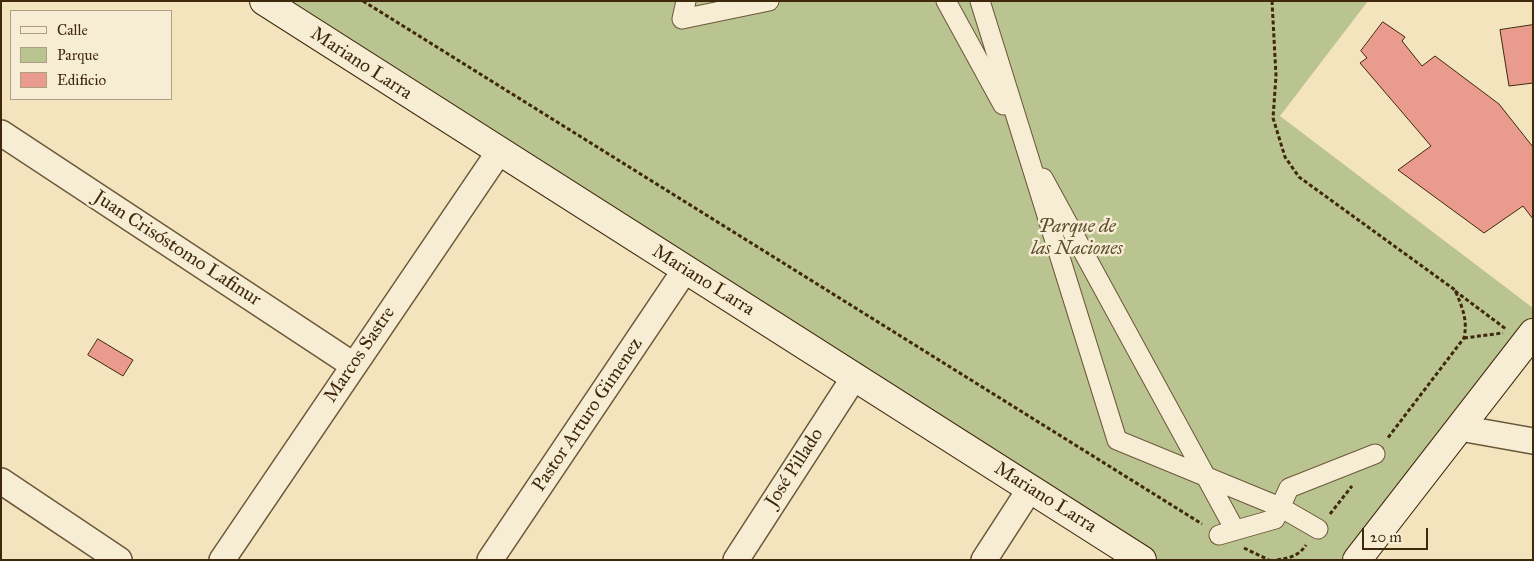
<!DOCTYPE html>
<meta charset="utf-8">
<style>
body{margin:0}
#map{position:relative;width:1534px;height:561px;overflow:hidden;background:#f3e4bd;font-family:"IM FELL Great Primer",serif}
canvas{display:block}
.frame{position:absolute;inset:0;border:2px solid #3f280c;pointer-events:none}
.legend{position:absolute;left:10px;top:10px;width:162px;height:90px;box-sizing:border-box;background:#f7edd4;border:1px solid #ad9e84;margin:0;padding:6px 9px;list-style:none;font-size:15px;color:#3f280c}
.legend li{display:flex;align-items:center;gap:10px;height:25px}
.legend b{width:25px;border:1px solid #ad9e84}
.scale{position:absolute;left:1362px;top:528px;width:66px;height:22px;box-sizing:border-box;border:2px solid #3f280c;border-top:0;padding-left:6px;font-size:15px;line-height:18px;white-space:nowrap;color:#3f280c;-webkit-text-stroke:4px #f7edd4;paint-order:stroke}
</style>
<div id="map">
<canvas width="1534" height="561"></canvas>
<div class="frame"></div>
<ul class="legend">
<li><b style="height:6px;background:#f7edd4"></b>Calle</li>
<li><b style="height:14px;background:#bac491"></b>Parque</li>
<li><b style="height:14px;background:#e99c8d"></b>Edificio</li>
</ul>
<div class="scale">20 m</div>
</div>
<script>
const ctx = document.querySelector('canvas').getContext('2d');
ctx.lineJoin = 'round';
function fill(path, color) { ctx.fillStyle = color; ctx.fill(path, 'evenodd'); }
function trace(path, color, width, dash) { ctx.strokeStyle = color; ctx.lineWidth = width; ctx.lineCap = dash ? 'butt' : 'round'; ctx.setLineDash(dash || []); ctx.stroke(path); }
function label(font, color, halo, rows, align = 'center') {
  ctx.font = font + ' "IM FELL Great Primer",serif'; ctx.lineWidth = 5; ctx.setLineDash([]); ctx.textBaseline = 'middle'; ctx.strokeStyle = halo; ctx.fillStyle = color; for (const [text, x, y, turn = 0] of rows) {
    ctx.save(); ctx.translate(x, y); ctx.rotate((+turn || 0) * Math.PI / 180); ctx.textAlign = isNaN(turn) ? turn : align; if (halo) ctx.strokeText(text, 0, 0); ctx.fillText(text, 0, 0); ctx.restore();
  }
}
fill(new Path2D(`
 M264,1H1368L1280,116L1533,308V333L1357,560H1144Z`), '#bac491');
const building = new Path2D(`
 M1383,22L1405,37L1402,41L1422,66L1435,56L1499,104L1533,147V219L1523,206L1484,233L1398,170L1431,146L1360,63L1367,58L1361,51Z
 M1533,25V83L1509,86L1500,30Z
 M98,339L133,360L123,376L88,355Z`);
fill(building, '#e99c8d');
trace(building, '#3f280c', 1);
const pedestrian = new Path2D(`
 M686,1L682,19L769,1
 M946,1L1003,105
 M980,1L1117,440L1280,507L1318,529
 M1043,178L1235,530
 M1219,535L1275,519L1289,488L1375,454`);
const minor = new Path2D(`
 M1,133L353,365
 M1460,428L1533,441
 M1,481L119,560
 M222,560L499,152
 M490,560L685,270
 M736,560L855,376
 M984,560L1030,489`);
const secondary = new Path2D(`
 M264,1L1142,560
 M1357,560L1533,333`);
trace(pedestrian, '#6c5738', 21);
trace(minor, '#6c5738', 28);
trace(secondary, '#3f280c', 30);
trace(new Path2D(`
 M363,1L1202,524
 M1272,1L1276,76L1273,118L1285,157L1299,177L1455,290C1462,307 1468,319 1464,338L1387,439
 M1455,291L1506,329
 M1464,338L1503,333
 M1330,514L1352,486
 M1244,548L1269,560
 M1277,560C1289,558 1299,556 1306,545`), '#3f280c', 3, [4, 2.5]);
trace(pedestrian, '#f7edd4', 19);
trace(minor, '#f7edd4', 25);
trace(secondary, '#f7edd4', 28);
label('19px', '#3f280c', '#f7edd4', [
 ["Mariano Larra",361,64,33],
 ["Juan Crisóstomo Lafinur",177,249,33],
 ["Mariano Larra",703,281,32],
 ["Marcos Sastre",360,355,-56],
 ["Pastor Arturo Gimenez",588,415,-56],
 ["José Pillado",795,468,-57],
 ["Mariano Larra",1045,498,32]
]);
label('italic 19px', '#5e4f2d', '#f7edd4', [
 ["Parque de",1077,227],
 ["las Naciones",1077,249]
]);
</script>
